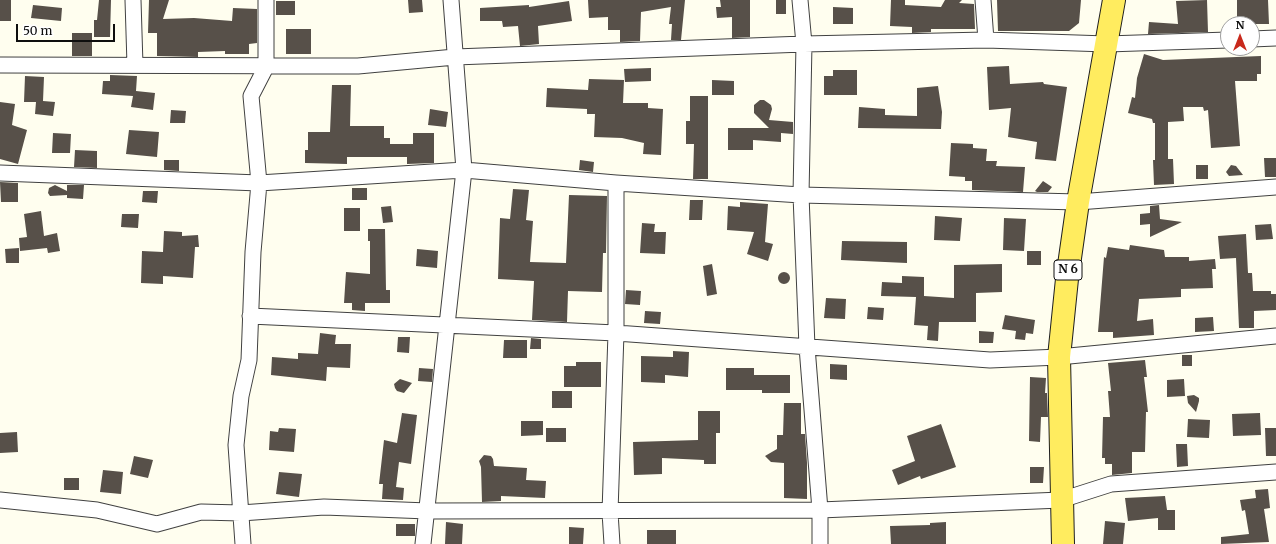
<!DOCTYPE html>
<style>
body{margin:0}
#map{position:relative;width:1276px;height:544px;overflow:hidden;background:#fffeef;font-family:Merriweather,serif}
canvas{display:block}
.north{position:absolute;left:1220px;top:16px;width:40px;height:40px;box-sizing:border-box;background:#fff;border:1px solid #9f9f9f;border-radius:50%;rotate:0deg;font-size:11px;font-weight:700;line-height:16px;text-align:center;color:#0e0e0e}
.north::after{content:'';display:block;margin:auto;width:14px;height:18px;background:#c8291c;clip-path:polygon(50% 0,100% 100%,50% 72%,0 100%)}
.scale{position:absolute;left:16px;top:24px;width:99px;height:18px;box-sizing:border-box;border:2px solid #0e0e0e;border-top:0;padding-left:5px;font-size:12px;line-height:14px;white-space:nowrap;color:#0e0e0e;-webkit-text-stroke:3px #fff;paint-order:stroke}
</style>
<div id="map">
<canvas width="1276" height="544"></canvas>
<div class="north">N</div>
<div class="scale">50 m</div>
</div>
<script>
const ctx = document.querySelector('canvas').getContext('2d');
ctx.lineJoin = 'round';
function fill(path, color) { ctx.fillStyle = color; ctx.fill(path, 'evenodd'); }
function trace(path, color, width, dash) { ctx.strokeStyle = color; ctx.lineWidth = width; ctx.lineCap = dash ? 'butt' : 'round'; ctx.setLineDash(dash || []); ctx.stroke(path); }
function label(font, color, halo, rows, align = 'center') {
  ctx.font = font + ' Merriweather,serif'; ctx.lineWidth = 4; ctx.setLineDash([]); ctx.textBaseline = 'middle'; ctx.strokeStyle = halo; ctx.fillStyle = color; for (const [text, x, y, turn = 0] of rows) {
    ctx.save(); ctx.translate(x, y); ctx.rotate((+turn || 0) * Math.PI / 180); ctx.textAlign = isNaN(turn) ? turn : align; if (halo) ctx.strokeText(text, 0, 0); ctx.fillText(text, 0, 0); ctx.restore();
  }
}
fill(new Path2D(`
 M0,0H11V21H0Z
 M99,0H111L110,37H94V20H97Z
 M149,0H169L163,19L194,18L232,21L233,8L257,9V43L249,44V54H225V51L198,52V57L157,56V33H148Z
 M408,0H422L423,12L409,13Z
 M588,0H685L681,40H671L672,24H669L671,7L641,12L640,41L620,42V30H608V17L589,18Z
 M720,0H750V37L732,38V17L717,18L716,7H721Z
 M776,0H786V14H776Z
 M891,0H905V5L941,7L945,0H962L959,3L974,4L975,29H931V32L912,33V27L890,26Z
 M997,0H1081L1079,23L1069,31H998Z
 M1207,0L1208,32L1148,34L1149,22L1178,24L1176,1Z
 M1237,0H1268L1269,24H1237Z
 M276,1H295V15H276Z
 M569,1L572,21L538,26L539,44L520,46L518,26L503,27L502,21H480V8L529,5V7Z
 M33,5L62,8L61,21L31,18Z
 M833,7L853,8V24H833Z
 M286,29H311V54H286Z
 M72,33H92V56H72Z
 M1144,54L1163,60L1261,56V74H1257V81H1235L1240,146L1211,148L1208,110L1204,111L1203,107H1183L1184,121L1168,122V159H1173L1174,184L1154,185L1153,160H1155V123H1153L1152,119L1128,113L1132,97L1135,98L1137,78Z
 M1009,66L1010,84L1043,82L1044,84L1067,87L1056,161L1035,159L1037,142L1008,137L1011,108L989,110L987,67Z
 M651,68V81L625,82L624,69Z
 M833,70H857V95H824V76H833Z
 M110,75L137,76L136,91L155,93L153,110L131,107L133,96L102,94L103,81H110Z
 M25,76L44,77L43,101L55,102L53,116L35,114L36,102H24Z
 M589,79L624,80L623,103H648V108L663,109L661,155L643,154L644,143L622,138L594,137L595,114H587V109L546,107L547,88L588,90Z
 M712,80L734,81V95H712Z
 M332,85H351L350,126H384V138H390V144H413V133H434V163L407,164V157H347V164L305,163V150H308V132H330Z
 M938,86L942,112L941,129L858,128L859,107L885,109V115L917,116V88Z
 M690,96H708V179H693L694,144H686V121H690Z
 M760,100H764L771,105L772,109L769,120L793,122V134L781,133V142L753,140V150H728V128H769L754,113V105Z
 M0,102L15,104L12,125L27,130L18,164L0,159Z
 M430,109L448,112L446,127L428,125Z
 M171,110L186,111L185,123H170Z
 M129,130L159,132L157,157L126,154Z
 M53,133L71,134L70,153H52Z
 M951,143L973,144V148L987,149L986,161H997L996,166L1025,167L1023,192L972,190V181H965V177L949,176Z
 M75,150L97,151V168L74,167Z
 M1264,158H1276V177H1265Z
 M164,160H179V171L164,170Z
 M580,160L594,162L593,172L579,170Z
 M1196,165H1208V179H1196Z
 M1231,165L1236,166L1243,175L1229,176L1226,172Z
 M1043,181L1052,187L1048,192H1037L1035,191Z
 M0,182L18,183V202H1Z
 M55,185L67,191V185H84L83,199L67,198V195L50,196L48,193L49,188Z
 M352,188H367V200H352Z
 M513,189L529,190L526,220L533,221L530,262L566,263L569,195L607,196L606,253H603L602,292L568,291L567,322L532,320L534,281L498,279L500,218L510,219Z
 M143,191H158L157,203L142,202Z
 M690,200H703L702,220H689Z
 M740,202L768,204L765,242L773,244L768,261L747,254L754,232L727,230L728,206L740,207Z
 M1159,205L1160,219L1182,222L1150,237V224L1140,225V214L1150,213V206Z
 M391,206L393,222L383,223L381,207Z
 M344,208H360V231H344Z
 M41,211L44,236L57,233L60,251L48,253L47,248L20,251L19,238L27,237L24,214Z
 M122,214H139L138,228L121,227Z
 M935,216L962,218L960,241L934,240Z
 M1004,218L1026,219L1024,251L1003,250Z
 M642,223L655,224L654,232H666L665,254L640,253Z
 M1271,224L1273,239L1256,240L1255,225Z
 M368,229H385L386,290H390V303H365V311L352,310V303H344L346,272L370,274V241H368Z
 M164,231L182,232V236L198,235L199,247H195L193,278L163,276V284L141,283L142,251L163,252Z
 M1246,234L1248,273H1252L1253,291H1271V294H1276V310L1254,311V328H1239L1236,258L1220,259L1218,236Z
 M842,241L907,242V263L841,260Z
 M1130,245L1164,250L1165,257H1189V261L1215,259L1216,269H1212L1213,288L1181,289V297L1139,299L1137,321L1153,319L1154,335L1113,338V332H1098L1104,257L1106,258L1108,247L1129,250Z
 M19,248V263H6L5,249Z
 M417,249L438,251L437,268L416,266Z
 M1027,251H1041V265H1027Z
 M712,264L717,294L707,296L703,266Z
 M1002,264V292L976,293V322H939L938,341L927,340L928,326L914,325L916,297L881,296L882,282L902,283V276L924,277V296L954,298V265Z
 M778 278a6 6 0 1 1 12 0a6 6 0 1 1-12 0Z
 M626,290L641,291L640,305L625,304Z
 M826,298L846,299L845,319L824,318Z
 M868,307L884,308L883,320L867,319Z
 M645,311L661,312L660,324L644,323Z
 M1005,315L1035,320L1033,334L1026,333L1025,340L1015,339L1016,331L1002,329Z
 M1213,317L1214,331L1195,332V318Z
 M979,331L994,332L993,343H979Z
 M320,333L336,335L335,344H351L350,368L327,367L326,381L271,375L272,357L298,359V353L318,354Z
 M398,337H410L409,353L397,352Z
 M531,338L541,339V349H530Z
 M504,340H527V358H503Z
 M673,351L689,352L688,377L665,375V383L641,382V356L673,357Z
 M1182,355H1192V366H1182Z
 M1145,360L1147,377H1144L1148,412H1146L1145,452H1132V473L1112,475V464H1105V458H1102L1103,417H1110L1108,391H1111L1108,363Z
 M576,362H601V387H564V366H576Z
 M830,364L847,365V380L830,379Z
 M419,368L433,369L432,382L418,381Z
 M726,368H754V375H790V393H762V390H726Z
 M1030,377L1046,378L1045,393H1047L1048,417H1041L1040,442L1029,441Z
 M400,379L412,383L404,393L397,391L395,388L394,384Z
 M1184,379L1185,396L1167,397V380Z
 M552,391H572V408H552Z
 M1194,395L1199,398V401L1196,412L1188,403L1187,396Z
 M784,403H801V434H805L807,463V499L784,498V463L771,462L765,456L777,449V435H783Z
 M698,411H720V433H716V464H704V460L662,458V474L634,475L633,442L698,440Z
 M402,413L417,415L411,464L399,462L396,487L404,488L403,500L382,499L383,484H379L384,440L397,443Z
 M1260,413L1261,435L1233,436L1232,414Z
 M1188,419L1210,420L1209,438L1187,437Z
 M521,421H543V435L521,436Z
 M941,424L956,467L921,479L920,476L898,485L892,470L915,461L907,436Z
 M279,428L296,429L294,452L269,450L270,431L278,432Z
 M546,428H566V442H546Z
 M1265,428H1276V456H1266Z
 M17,432L18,452L0,453V433Z
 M1176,444H1187L1188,466L1177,467Z
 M484,455L491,456L493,459L494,466L527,468L526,480L546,481L545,498L501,496V501L482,502L481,467L479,461Z
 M134,456L153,460L148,478L130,474Z
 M1030,467H1044L1043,483H1030Z
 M103,470L123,472L121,494L100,492Z
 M279,472L302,474L299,497L276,494Z
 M64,478H79V490H64Z
 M1268,489L1270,508L1264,509L1269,542L1221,544V537L1249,534L1245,510L1242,511L1240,500L1256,498L1255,490Z
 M1165,496L1167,510H1175V530H1158V518L1128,521L1125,498Z
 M1105,521L1125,523L1123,544H1103Z
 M446,522L463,524L462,544H445Z
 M946,522V544H891L890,526L930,525V523Z
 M396,524H415V536H396Z
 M569,527L584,528L583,544H569Z
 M647,530H676V544H647Z`), '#575049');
const minor = new Path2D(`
 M133,0L135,65
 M800,0L804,44L801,195L807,347L820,510V544
 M983,0L986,40
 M1252,39L1276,38
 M0,65L358,66L455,57L804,44L986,40L1107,44L1228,40
 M0,173L259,183L464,170L616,183L801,195L1078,202L1276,187
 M250,316L616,333L990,360L1059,357L1276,336
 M0,500L97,510L157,524L201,512L241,513L324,507L428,511L820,510L1061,500L1111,484L1276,472
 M243,544L236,445L241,396L249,360L253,252L259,183L251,96L266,67V0
 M423,544L464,170L451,0
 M612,544L610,512L616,333V183`);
const primary = new Path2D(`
 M1063,544L1059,357L1067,279L1078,202L1114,0`);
trace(minor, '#414141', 17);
trace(primary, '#1f1f1f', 24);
trace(minor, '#fff', 15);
trace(primary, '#ffec5f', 22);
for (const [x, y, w] of [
 [1068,270,28]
]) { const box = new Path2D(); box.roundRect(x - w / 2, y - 10, w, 20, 3); ctx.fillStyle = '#fff'; ctx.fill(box); trace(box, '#0e0e0e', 1); }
label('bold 12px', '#0e0e0e', null, [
 ["N 6",1068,270]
]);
</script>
